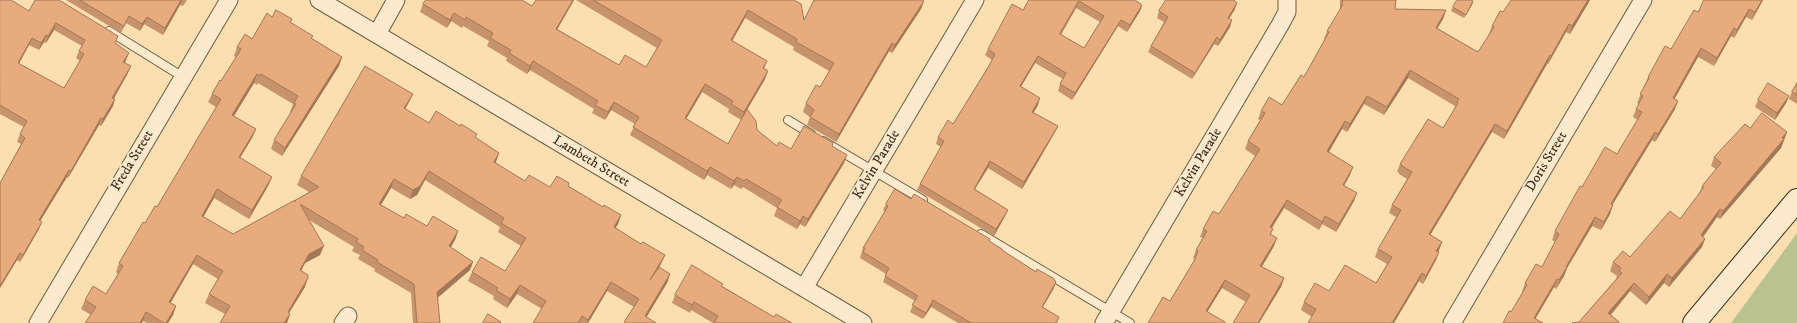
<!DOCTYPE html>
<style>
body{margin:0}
canvas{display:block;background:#fcdfb0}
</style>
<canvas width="1797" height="323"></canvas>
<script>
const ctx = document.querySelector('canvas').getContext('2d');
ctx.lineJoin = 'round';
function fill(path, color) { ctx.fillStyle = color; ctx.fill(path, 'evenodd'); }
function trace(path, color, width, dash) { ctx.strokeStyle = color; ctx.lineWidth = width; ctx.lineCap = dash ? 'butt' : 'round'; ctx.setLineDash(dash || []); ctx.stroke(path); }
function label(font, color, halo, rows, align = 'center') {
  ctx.font = font + ' "IM FELL DW Pica",serif'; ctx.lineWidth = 4; ctx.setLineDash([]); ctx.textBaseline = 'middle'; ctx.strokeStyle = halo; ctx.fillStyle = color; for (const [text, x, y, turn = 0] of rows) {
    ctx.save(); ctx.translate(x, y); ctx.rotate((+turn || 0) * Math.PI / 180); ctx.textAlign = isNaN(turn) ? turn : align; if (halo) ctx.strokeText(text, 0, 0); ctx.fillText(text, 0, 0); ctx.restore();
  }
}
fill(new Path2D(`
 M1797,233V323H1731Z`), '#bac38f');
const service = new Path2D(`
 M109,31L183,77
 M788,120L811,134
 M823,141L923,200
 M981,234L1130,323`);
const minor = new Path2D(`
 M319,0L863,323
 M377,34L396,0
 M804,288L975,0
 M38,323L229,0
 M343,323L348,316
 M1104,323L1280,25L1287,12V0
 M1452,323L1643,0`);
const secondary = new Path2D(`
 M1694,323L1797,200`);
trace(service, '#6c5a45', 10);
trace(minor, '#6c5a45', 19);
trace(secondary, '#3c2e21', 24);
trace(service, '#fdeacc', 8);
trace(minor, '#fdeacc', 17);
trace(secondary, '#fdeacc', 22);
fill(new Path2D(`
 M0,0L116,44L126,60L125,62L128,73L114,98L113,106L101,126L99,125L68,178L67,177L40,221L39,229L20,262L17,260L0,288V183L21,144L17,142L20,134L24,127L0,114ZM54,30L82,46L79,51L76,58L80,61L64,88L19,64L29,45L39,50L44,42L46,43Z
 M66,0H187L183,6L180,5L163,35L144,24L140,31L126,23L121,33Z
 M574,0L557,29L619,65L646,67L657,48L576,0H794L804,20L923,1L921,9L892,53L889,51L836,142L807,125L810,117L803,112L806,103L820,87L829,71L793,50L794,47L745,18L732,41L767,61L764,69L765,79L741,120L728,112L729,109L702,92L686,119L728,144L757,130L777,146L791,149L833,143L832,146L844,163L805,227L800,224L797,229L774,216L777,208L743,187L741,189L734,185L731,189L707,175L704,180L630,135L635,124L611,110L605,120L592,113L594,109L530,70L527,74L506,61L507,58L487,46L489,41L463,26L462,28L451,21L447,28L420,12L423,4L532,6Z
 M1029,0H1135L1142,5L1140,11L1127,32L1118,26L1072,100L1058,91L1060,84L1063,79L1035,63L1021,87L1038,105L1033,113L1058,126L1055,132L1022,189L988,168L975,189L1008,210L1005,216L994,236L917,190L920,184L941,147L936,144L938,137L953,124L992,60L985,55L988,49L1023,10ZM1076,8L1100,22L1084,48L1061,35Z
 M1340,0H1396L1395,9L1446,10L1443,19L1437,28L1478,52L1490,34H1489L1492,26L1503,12L1590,0L1570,34L1566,32L1548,64H1547L1504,139L1492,132L1430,235L1442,242L1438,252H1439L1436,260L1423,284L1419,281L1312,317L1301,310L1304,302L1329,291L1376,283L1387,264L1375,257L1378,249L1396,217L1389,213L1392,205L1407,179L1399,174V173L1397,172L1400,164L1443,128L1454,110L1455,106L1408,78L1384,115L1364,104L1347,132L1342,129L1329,152L1350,175L1344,185L1354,201L1336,232L1322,224L1319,230L1284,208L1272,228L1273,229L1271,234L1274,246L1262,267L1284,278L1281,287L1259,323H1233L1246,302L1222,288L1170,301L1195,259L1193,258L1196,250L1203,238L1200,237L1203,229L1219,214L1255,156L1245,149L1248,141L1260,120L1258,119L1261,111L1282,105L1304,77L1325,39H1324L1327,31L1340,11Z
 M1763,0L1752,20L1746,17L1734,38L1731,36L1714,66L1698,57L1674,99L1675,109L1655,142L1652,140L1624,185L1612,205L1610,214L1601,230L1592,226L1567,268L1564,276L1556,289L1554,287L1535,319L1511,312L1523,293L1522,292L1525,283L1542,267L1555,242L1552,240L1555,231L1582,187L1617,154L1638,120L1633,117L1636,109L1639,104L1637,103L1648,77L1671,49L1698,12Z
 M1235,1V9L1229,18L1230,27L1218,46L1214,44L1192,79L1148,52L1151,46L1164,22L1157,18L1159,11Z
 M1473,1L1472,5L1464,18L1451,11L1453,7Z
 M272,17L292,19L290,22L312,39L342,57L339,66L282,156L271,149L274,140L291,112H290L293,104L258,83L257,85L254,83L234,116L256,129L252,138L240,158L272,177L268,186L249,219L214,198L203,217L233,234L294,201L309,192L297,185L301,176L413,94L409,102L405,109L429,123L475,138L499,153L495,163L525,181L550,187L568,186L603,207L621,215L618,224L615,228L641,244L665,255L659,267L670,274L667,283L646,317L656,323H624L634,307L607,291L588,323H533L542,309L517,294L507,308L493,299L494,296L468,281L472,272L505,271L521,246L498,232L500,227L425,180L417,195L410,199L391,188L381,205L404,218L427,226L458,231L455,240L451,247L473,262L470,270L437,298L440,323H413L411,293L374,271L375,269L358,259L360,255L352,251L354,247L309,220L320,255L305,263L301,271L305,287L289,313L290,314L287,323H220L225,314L205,303L209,294L218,279L193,264L170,303L176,306L173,315L168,323H147L143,321L91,315L81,309L85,300L106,294L118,274L116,272L119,263L145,223L157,207L216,107L208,102L212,94L221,81L236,57L234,56L237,47L252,39Z
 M1797,83V104L1789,99L1792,92Z
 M1789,96L1786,103L1775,120L1755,107L1758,100Z
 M1750,128L1787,132L1781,148L1720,219L1717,217L1703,237L1702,247L1669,287L1664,283L1646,305L1630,291L1611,315L1619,322V323H1572L1579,322L1616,279L1617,276L1610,271L1613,262L1630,257L1680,219L1699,194L1702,186L1716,169L1711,166L1714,157Z
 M911,199L989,241L1054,288L1043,307L1059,317L1057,323H958L931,307L923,319L910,312L915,301L883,282L886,274L860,258L863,248L885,211L883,210L886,204Z
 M722,286L774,317L792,323H713L691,310L690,313L672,303L675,295Z`), '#c7936c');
fill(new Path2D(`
 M181,0H182L180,5L163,35L165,28Z
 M573,0H574L553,37L556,29Z
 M1588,0H1590L1570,34L1572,26Z
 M1762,0H1763L1752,20L1755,12Z
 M924,1L921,9L892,53L895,45Z
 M1079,1L1076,8L1057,40L1060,34Z
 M1473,1L1472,5L1464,18L1466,15Z
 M1237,3L1235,9L1226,24L1228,18Z
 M1142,5L1140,11L1127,32L1130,25Z
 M1749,9L1746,17L1734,38L1737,30Z
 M748,10L745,18L728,48L731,40Z
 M1446,10L1443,19L1433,36L1436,28Z
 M454,13L451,21L447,28L450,20Z
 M147,17L144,24L140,31L142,24Z
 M1121,20L1118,26L1072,100L1075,93Z
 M1232,20L1230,27L1218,46L1220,40Z
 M56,23L54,30L46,43L48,36Z
 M1569,24L1566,32L1548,64L1551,56Z
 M1734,28L1731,36L1714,66L1717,58Z
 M46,35L44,42L39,50L41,43Z
 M1217,37L1214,44L1192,79L1195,73Z
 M32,38L29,45L15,70L18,63Z
 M892,43L889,51L836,142L839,134Z
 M1701,48L1698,57L1670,107L1673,98Z
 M129,53L126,60L121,69L123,62Z
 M1550,55L1547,64L1504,139L1507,131Z
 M1038,56L1035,63L1017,93L1020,86Z
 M342,57L339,66L282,156L285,148Z
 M533,61L530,70L527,74L530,66Z
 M131,66L128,73L110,105L112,98Z
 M1410,70L1408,78L1384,115L1387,107Z
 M768,71L765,79L741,120L744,112Z
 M257,74L254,83L229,124L232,115Z
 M705,84L702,92L682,126L685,118Z
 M413,94L409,102L401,117L404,108Z
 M1367,96L1364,104L1347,132L1350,124Z
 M1789,96L1786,103L1775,120L1777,113Z
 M1040,98L1038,105L1030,119L1032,112Z
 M115,99L113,106L101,126L103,119Z
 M1678,101L1675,109L1655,142L1658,134Z
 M614,102L611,110L605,120L608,112Z
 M101,118L99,125L68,178L71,171Z
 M1345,121L1342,129L1324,160L1327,151Z
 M1495,124L1492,132L1426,242L1429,234Z
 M1058,126L1055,132L1022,189L1024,182Z
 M256,129L252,138L235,166L239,157Z
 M1655,132L1652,140L1608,212L1611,204Z
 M1787,132L1781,148L1720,219L1723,211Z
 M499,153L496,162L490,171L494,162Z
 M847,155L844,163L805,227L808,219Z
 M990,161L988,168L971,195L974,189Z
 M710,167L707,175L704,180L707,171Z
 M1353,167L1350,175L1340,193L1343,185Z
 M69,170L67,177L36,228L39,220Z
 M429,171L425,180L417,195L410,199L413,190Z
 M272,177L268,186L249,219L252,210Z
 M737,177L734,185L731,189L734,181Z
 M394,179L391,188L376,213L379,204Z
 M217,189L214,198L199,225L202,216Z
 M1357,193L1354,201L1336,232L1339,224Z
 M1287,200L1284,208L1267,235L1270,227Z
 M1613,205L1610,214L1601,230L1604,222Z
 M1720,209L1717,217L1698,244L1701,235Z
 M1008,210L1005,216L994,236L996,229Z
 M621,215L618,224L611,236L614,227Z
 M803,216L800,224L797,229L800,221Z
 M1325,216L1322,224L1319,230L1322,222Z
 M1595,217L1592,226L1567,268L1564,276L1556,289L1566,267Z
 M42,222L39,229L20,262L23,255Z
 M458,231L455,240L446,255L449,246Z
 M1277,238L1274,246L1257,274L1260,266Z
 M1705,239L1702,247L1669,287L1672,278Z
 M1442,242L1439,250L1434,259L1436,251Z
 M324,246L320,255L305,263L297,279L300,270L309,254Z
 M1439,252L1436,260L1423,284L1426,276Z
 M20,253L17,260L0,288V286Z
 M197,255L193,264L166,311L169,302Z
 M665,255L661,264L647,289L650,280Z
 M473,262L470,270L434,301L437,292Z
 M1422,273L1419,281L1394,323H1392Z
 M670,274L667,283L643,323L645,316Z
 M1667,274L1664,283L1646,305L1649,297Z
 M308,278L305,287L284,321L288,312Z
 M1284,278L1281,287L1259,323H1258Z
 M1557,279L1554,287L1533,323L1534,318Z
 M1225,280L1222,288L1203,319L1206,311Z
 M611,282L607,291L588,323H587L588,320Z
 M1056,282L1054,288L1039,313L1042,307Z
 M1634,283L1630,291L1605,321L1608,313Z
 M520,285L517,294L507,308L510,299Z
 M933,300L931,307L923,319L926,313Z
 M694,302L691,310L690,313L692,305Z
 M176,306L173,315L168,323H166Z
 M146,312L143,321L142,323H140Z
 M290,314L287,323H284Z`), '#a27858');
const building = new Path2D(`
 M0,0H11L29,11L35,0H59L118,36L115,43L129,53L123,62L131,66L112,98L115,99L103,119L101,118L71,171L69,170L39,220L42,222L23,255L20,253L0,286V183L25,138L20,134L27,121L0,105ZM56,23L85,40L79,51L84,54L64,88L18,63L32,38L41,43L46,35L48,36Z
 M80,0H181L165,28L147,17L142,24L129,16L124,26Z
 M426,0H522L532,6L536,0H573L556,29L619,65L625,55L646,67L662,40L593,0H794L801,4L804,20L814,0H922L924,1L895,45L892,43L839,134L810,117L814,110L806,103L816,85L820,87L834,63L796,42L797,39L748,10L731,40L767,61L763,68L768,71L744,112L731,104L733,101L705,84L685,118L728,144L747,109L756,121L757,130L777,146L779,142L791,149L804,126L833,143L832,146L847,155L808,219L803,216L800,221L777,207L782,200L746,179L744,181L737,177L734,181L710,167L707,171L633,127L639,117L614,102L608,112L595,105L598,101L533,61L530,66L509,53L511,50L490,38L493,33L466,17L465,20L454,13L450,20L423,4Z
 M1029,0H1135L1142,5L1130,25L1121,20L1075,93L1060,84L1066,73L1038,56L1020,86L1040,98L1032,112L1058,126L1024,182L990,161L974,189L1008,210L996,229L920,184L944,141L938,137L948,120L953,124L989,66L995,54L988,49L1012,4L1023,10ZM1079,1L1104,16L1084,48L1060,34Z
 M1166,0H1234L1237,3L1228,18L1232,20L1220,40L1217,37L1195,73L1151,46L1168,17L1159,11Z
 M1343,0H1396L1395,9L1446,10L1436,28L1478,52L1494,27L1492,26L1500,11L1503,12L1511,0H1588L1572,26L1569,24L1551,56L1550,55L1507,131L1495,124L1429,234L1442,242L1436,251L1439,252L1426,276L1422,273L1392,323H1308L1316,309L1304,302L1315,283L1329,291L1345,265L1376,283L1392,257L1378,249L1401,210L1392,205L1412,172L1402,166V165L1400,164L1428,119L1443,128L1458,103L1457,102L1459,99L1410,70L1387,107L1367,96L1350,124L1345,121L1327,151L1353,167L1343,185L1357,193L1339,224L1325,216L1322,222L1287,200L1270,227L1273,229L1270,234L1277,238L1260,266L1284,278L1258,323H1233L1250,295L1225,280L1206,311L1225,322V323H1148L1163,297L1170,301L1194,261L1198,251L1196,250L1207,231L1203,229L1213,211L1219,214L1260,149L1248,141L1265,113L1261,111L1269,97L1282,105L1301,75L1304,77L1329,32L1327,31L1342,6Z
 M1457,0H1471L1473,1L1466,15L1453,7Z
 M1704,0H1762L1755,12L1749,9L1737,30L1734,28L1717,58L1701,48L1673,98L1678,101L1658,134L1655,132L1627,177L1611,204L1613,205L1604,222L1595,217L1566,267H1567L1559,280L1557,279L1534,318L1543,323H1503L1509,311L1511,312L1527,285L1525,283L1536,264L1542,267L1559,234L1555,231L1580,186L1582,187L1605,147L1617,154L1642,112L1636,109L1643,96L1640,94L1649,78L1648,77L1665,46L1671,49L1694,10L1698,12Z
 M276,10L292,19L290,22L313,36L311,38L342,57L285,148L274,140L296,104L294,103L298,96L261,74L260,76L257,74L232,115L256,129L239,157L272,177L252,210L217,189L202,216L233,234L293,201H296H294L319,187L301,176L365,66L413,94L404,108L429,123L436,111L460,126L461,124L477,134L475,137L499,153L494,162L525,181L529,175L550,187L557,176L569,183L568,186L603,207L604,205L621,215L614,227L641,244L643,242L665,255L650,280L659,267L670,274L645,316L656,323H626L624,322L639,299L611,282L588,320L582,316L578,323H533L546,301L520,285L510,299L496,290L498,288L472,272L481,257L505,271L526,238L501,223L504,218L429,171L420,186L413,190L394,179L379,204L404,218L406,214L427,226L433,216L458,231L449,246L473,262L437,292L440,323H417L414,284L377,262L378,260L362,250L364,247L356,242L358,239L300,204L324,246L309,254L300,270L308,275V278L288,312L290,314L284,323H220L230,306L209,294L223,271L197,255L169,302L176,306L166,323H164L146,312L140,323H85L96,307L85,300L93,286L106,294L123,266L119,263L139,229L143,222L145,223L155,206L157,207L221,99L212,94L220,80L221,81L241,49L237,47L245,34L252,39L267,13L272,17Z
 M1768,83L1789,96L1777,113L1758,100Z
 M1797,83V95L1792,92Z
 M1762,113L1787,132L1782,138L1784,139L1723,211L1720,209L1701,235L1705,239L1672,278L1667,274L1649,297L1634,283L1608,313L1619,322V323H1572L1579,322L1622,273L1619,271L1621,268L1613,262L1623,251L1630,257L1670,211L1680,219L1704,187L1702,186L1721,163L1714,157L1745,124L1750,128Z
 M895,189L911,199L914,194L990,239L989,241L1002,249V250L1036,272L1037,269L1053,278L1056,282L1042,307L1059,317L1056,323H971L933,300L926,313L912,305L918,296L885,276L889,268L863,252L865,248H863L888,206L886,204Z
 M692,265L723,284L721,286L774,317L776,314L792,323H714L718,316L694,302L692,305L675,295Z
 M488,314L501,322L500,323H483Z`);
fill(building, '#e7ab7d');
trace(building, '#a27858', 1);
label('14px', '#3c2e21', '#fdeacc', [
 ["Freda Street",133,161,-59],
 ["Lambeth Street",591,162,31],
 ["Doris Street",1547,162,-59],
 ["Kelvin Parade",1199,163,-59],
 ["Kelvin Parade",877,165,-59]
]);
</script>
